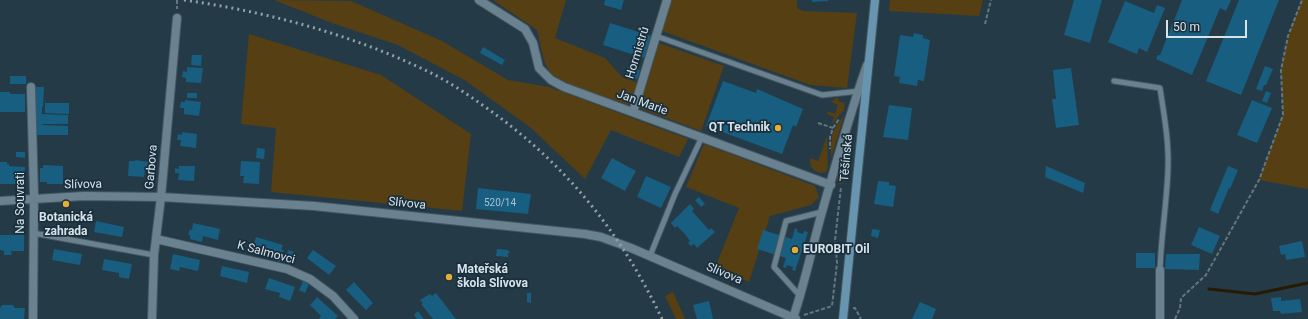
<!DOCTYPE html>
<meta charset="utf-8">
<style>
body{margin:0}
#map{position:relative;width:1308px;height:319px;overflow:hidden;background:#243a46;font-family:Roboto,sans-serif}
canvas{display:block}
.scale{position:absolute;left:1166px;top:20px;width:81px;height:18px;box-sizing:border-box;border:2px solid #d6e3eb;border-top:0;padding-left:5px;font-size:12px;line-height:14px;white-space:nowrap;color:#d6e3eb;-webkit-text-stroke:3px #1a2f3c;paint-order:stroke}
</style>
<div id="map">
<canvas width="1308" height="319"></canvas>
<div class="scale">50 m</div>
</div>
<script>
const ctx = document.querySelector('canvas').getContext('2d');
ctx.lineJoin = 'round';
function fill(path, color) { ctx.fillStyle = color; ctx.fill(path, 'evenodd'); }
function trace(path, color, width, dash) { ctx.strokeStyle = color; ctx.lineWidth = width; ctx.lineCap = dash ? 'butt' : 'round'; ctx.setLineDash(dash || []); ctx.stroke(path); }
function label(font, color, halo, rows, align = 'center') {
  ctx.font = font + ' Roboto,sans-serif'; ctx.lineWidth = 3.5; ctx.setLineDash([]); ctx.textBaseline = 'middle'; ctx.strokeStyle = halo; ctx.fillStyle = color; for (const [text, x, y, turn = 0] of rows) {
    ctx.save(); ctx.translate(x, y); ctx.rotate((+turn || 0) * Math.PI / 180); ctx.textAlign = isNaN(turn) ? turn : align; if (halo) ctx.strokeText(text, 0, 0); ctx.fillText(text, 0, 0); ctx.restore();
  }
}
fill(new Path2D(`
 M274,0L351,1L442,41L508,80L549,87L688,139L679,157L611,130L585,179L531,128L466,81L398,45L332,23Z
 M493,0H566L555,38L605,58L622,77L638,83L629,105C613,99 562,84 552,74C542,64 541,44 537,30Z
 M671,0H797V8L803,11L857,13L847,88L810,85L662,31Z
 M890,0H983L979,16L889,11Z
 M1302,0H1308V189L1259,180L1283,115L1281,70L1288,36Z
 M249,34L381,75L471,134L462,211L271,192L276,128L241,124Z
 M659,43L724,66L701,131L639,108Z
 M836,98H839L838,101L845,103L844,110L831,125L834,117L827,114L828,111L835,114L838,105L831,102Z
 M844,116L831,158C831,138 830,132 844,116Z
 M827,136L828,167L826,172L820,173C813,171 809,166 810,158L818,161Z
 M849,136H850L844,166L842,184H839L836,176Z
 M704,144L815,186L819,197L811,205L770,216L749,282L715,268L739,208L686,187Z
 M673,292L685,319H676L665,296Z`), '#563f13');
trace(new Path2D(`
 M1209,289L1255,294L1308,283`), '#271a02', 3);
fill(new Path2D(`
 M605,0H624L621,10L604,5Z
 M812,0H828V1L812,2Z
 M1074,0H1102L1090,43L1064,35Z
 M1182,0H1231L1226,11L1220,8L1192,75L1156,59L1158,55H1160Z
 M1239,0H1279L1241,95L1206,81Z
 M1125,1L1154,13L1157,5L1165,8L1147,52L1139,48L1137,54L1108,42Z
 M610,23L651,36L644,58L603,45Z
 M914,33L923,35V38L930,40L924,81L918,80L917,86L899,83L900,77L894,76L900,35L913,37Z
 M483,47L505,60L502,65L480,53Z
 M192,55H202L201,66L191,65Z
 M628,66L640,70L637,79L625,76Z
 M1265,66L1273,69L1266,85H1264L1262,91L1256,89Z
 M187,67L203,68L201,83L186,82V78L182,77L183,71L187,72Z
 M1071,68L1079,125L1056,128L1052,99H1056L1053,70Z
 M10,76H26V84H10Z
 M723,81L756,93L757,89L803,109L796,127L793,125L782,154L706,126Z
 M36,87H44L43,107H42V114L68,115V124H42V125L68,126V135H35L34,107H36Z
 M1266,91L1271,93L1267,103L1262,101Z
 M0,92H10V94H25V112H0Z
 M187,93H197V98H187Z
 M185,100L201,102L199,116L184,114V108H180L181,102H185Z
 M1252,100L1272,108L1257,143L1237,135Z
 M45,103H69V114L45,113Z
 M889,105L912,108L908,140L883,137Z
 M182,132L197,134L196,148L180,146L181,140H177L178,134L182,135Z
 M257,148L265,149L264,159L256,158Z
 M16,152H25V158L16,157Z
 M612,158L636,171L625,191L601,178Z
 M135,160L149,162L148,170H145L144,177L128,176L129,161H135Z
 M241,161L260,162L259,184L243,183L244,176H240Z
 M0,162H7V164H9V166L25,167L24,184H0Z
 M43,165L63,166V184H47V182H40V168H43Z
 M179,166H195L194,181L178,180L179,173H175V168L179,169Z
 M1046,166L1085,183L1083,193L1045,177Z
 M1228,166L1238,170L1230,189L1229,188L1218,214L1210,210Z
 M646,176L671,187L661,208L637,197Z
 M878,181L889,182V185L896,186L893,207L874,204Z
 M478,188L531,194L528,214L476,209Z
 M699,197L705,204L701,207L695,200Z
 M690,204L694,209L692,211L709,230L711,228L715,232L697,248L694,244L691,246L688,243L690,241L685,234L677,226L675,228L671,223Z
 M96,221L124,227L122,237L94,232Z
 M193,223L220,229L218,240L203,236L202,242L190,239V235H188L190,229L192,230Z
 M1199,227L1220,236L1212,254L1191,245Z
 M795,228L798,230L797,232L803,234L804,231L808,232L795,271L792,270L793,267L787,265L786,268L783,267L786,258L757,249L763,230L792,239Z
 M872,229L880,230L878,238L871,236Z
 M0,235H24V251H11L12,255H4V251L0,250Z
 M256,237L283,245L281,250H284L280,262L266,257L267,252L253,247Z
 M1302,241L1305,257L1286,260L1285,254L1281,255L1279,246Z
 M54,249L82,254L80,265L52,260Z
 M497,249L508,250L510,253H508V257L496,256Z
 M288,250L294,252L290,262L285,260Z
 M313,250L336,266L329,275L307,258Z
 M1136,253H1155V268H1136Z
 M173,254L200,260L198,271L180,267L179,271L170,269Z
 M1166,254H1200L1199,270L1165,269Z
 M104,259L132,264L129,279L119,277V273L102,270Z
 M222,266L249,272L247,283L220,276Z
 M269,278L295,287L290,301L279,297L280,293L265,289Z
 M303,281L309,284L305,293L299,290Z
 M354,282L373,303L366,310L346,290Z
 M436,293L456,319H433L421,304L423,303L420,300L430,294L432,296Z
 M527,293H531V303L527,302Z
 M317,297L338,316L335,319H319L321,316L310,305Z
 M1281,297V301L1300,299L1302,312L1281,314L1280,311H1273L1271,298Z
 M709,301L713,319H697L693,305Z
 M920,302L936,309L932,319H912Z
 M2,305H13L15,308H25L24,319H0V308Z
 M418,311L424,319H417L414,315Z`), '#175e80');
const service = new Path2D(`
 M656,36L822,95L860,91
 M1114,81L1160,88C1164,115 1169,141 1168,168C1167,202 1161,236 1160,270
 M33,233L154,255
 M650,256L675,194L702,137
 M801,297L774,267L786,221L822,212`);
const minor = new Path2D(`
 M479,0L525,29L533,43L539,68L551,80L564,87L831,185
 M31,87L34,194L33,319
 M633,112L667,0
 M0,201L84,196L161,197L314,206L585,234L601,237L631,248L796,319
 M156,239L287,269L310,279L333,296L354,319
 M1160,270V319
 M793,318C805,283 812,247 822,212C836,163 850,113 867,65
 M152,319L154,255L161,197L177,18`);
const secondary = new Path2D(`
 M843,319L875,0`);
trace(service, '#445761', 7);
trace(minor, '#445761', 10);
trace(secondary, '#445761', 10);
trace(new Path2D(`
 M177,0V9
 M985,24L991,0
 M818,123L833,128L830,137V149
 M833,128L839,119
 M853,308H855L861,319
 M804,315L832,306L837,263L835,240L841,187
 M1175,319L1180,308L1181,298L1206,275L1259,180L1283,115L1281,70L1288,36L1302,0`), '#647781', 2, [4, 2]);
trace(service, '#6a8190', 5);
trace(minor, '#6a8190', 8);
trace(secondary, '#6795b0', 8);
trace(new Path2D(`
 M184,0C268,12 350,34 427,71C446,80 464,92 481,104C562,160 620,230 662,319`), '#91a2ab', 3, [2, 4]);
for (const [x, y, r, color] of [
 [778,128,4,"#e7ac36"],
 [66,204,4,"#e7ac36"],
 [795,250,4,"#e7ac36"],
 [449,277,4,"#e7ac36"]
]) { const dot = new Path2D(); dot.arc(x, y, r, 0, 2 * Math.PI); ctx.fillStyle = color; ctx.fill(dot); trace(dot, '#1a2f3c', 1.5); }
label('10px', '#a6c2d0', null, [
 ["520/14",500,203]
]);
label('12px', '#d6e3eb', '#1a2f3c', [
 ["Hormistrů",638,53,-73],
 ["Jan Marie",642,103,20],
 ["Těšínská",847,158,-85],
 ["Garbova",152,167,-85],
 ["Slívova",83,185,-1],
 ["Na Souvrati",21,203,-90],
 ["Slívova",407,204,6],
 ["K Salmovci",266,253,15],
 ["Slívova",724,274,23]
]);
label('bold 12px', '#d6e3eb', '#1a2f3c', [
 ["QT Technik",770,128,"right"],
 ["Botanická",66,218,"center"],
 ["zahrada",66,232,"center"],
 ["EUROBIT Oil",803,250],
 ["Mateřská",457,270],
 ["škola Slívova",457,284]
], 'left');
</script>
